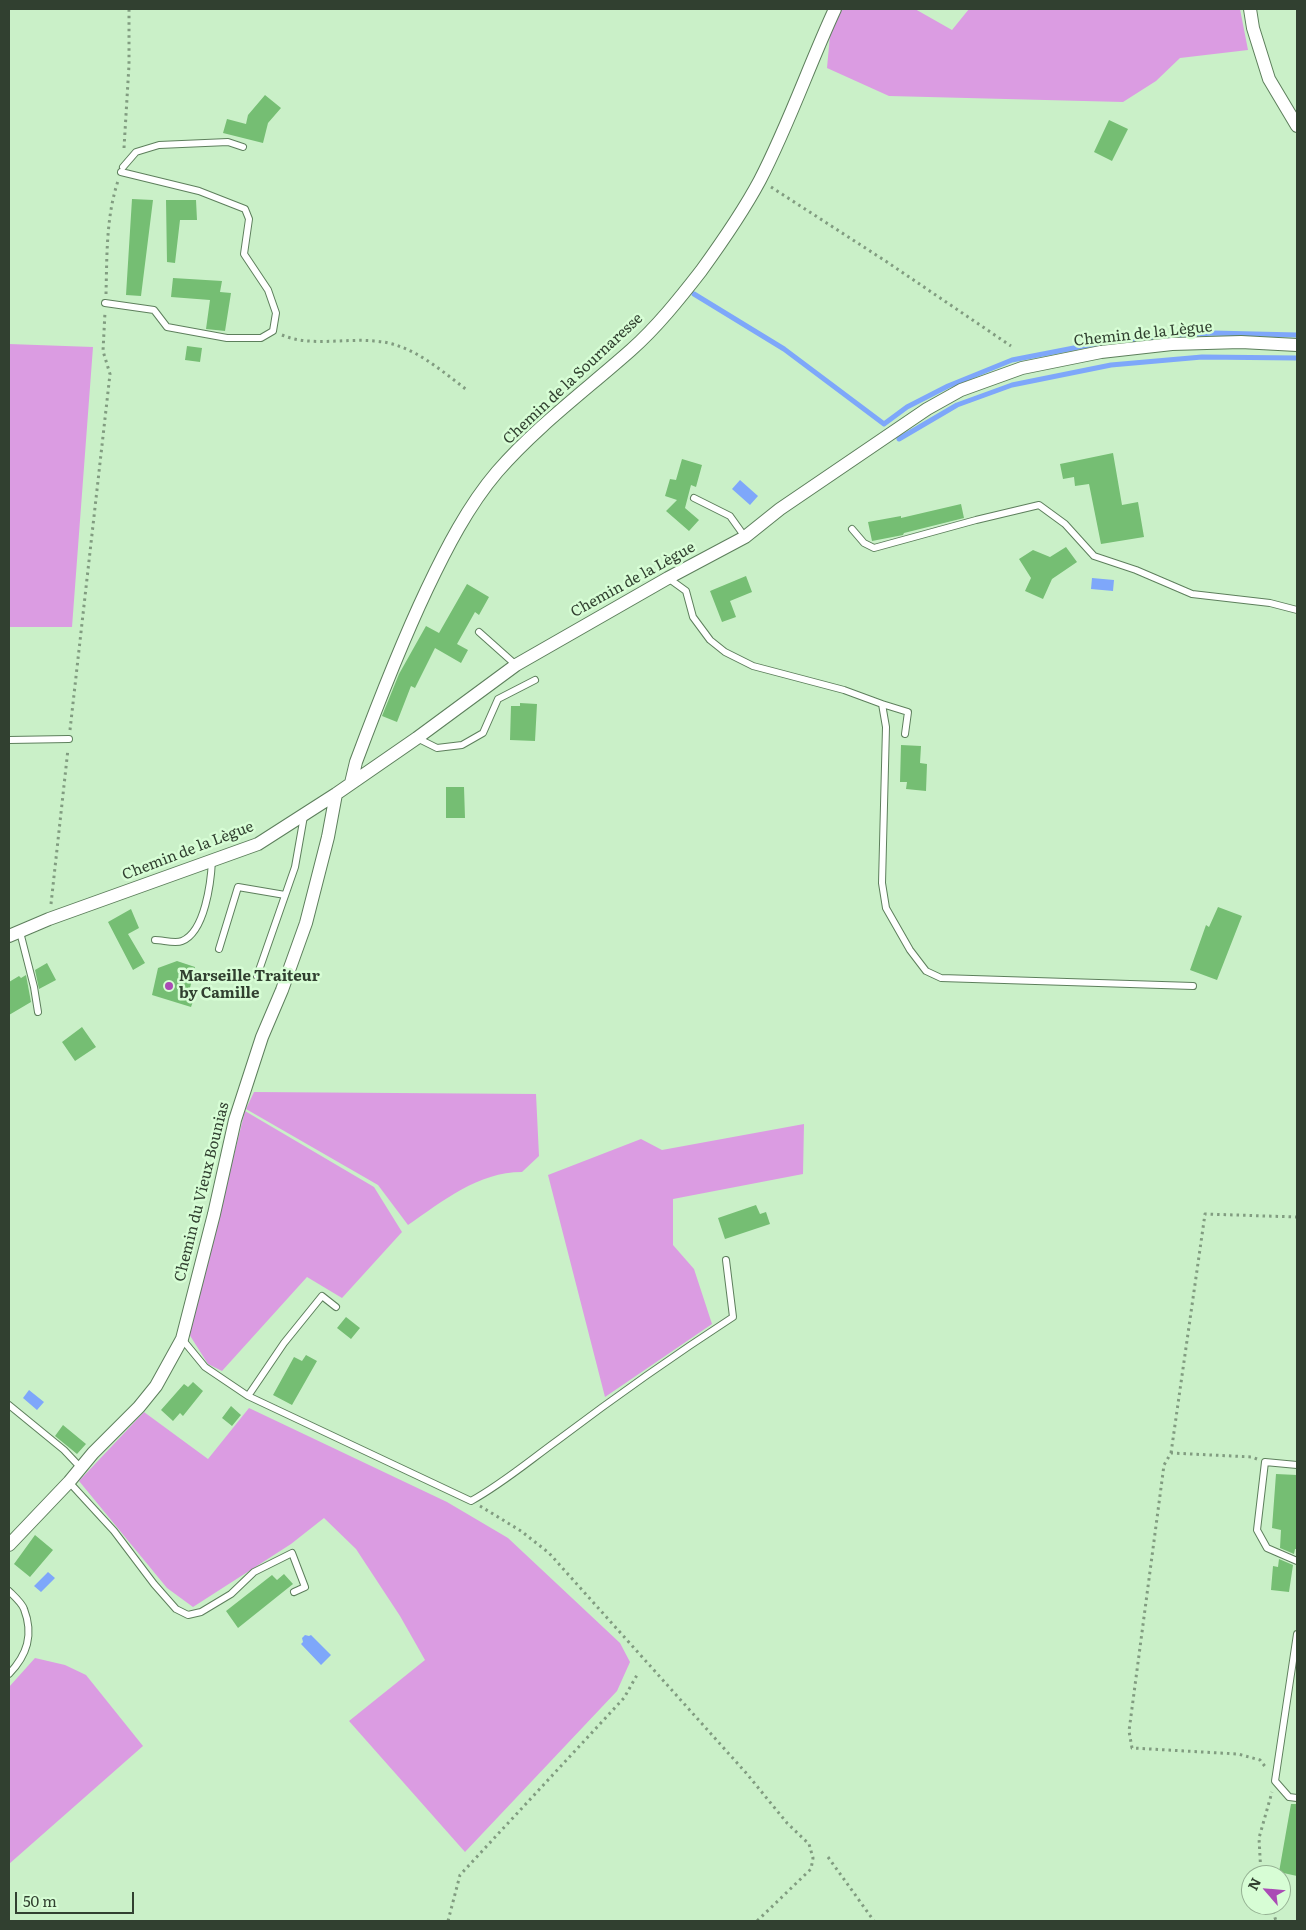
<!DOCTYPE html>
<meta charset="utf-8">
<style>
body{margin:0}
#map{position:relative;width:1306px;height:1930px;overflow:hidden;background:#caf0c8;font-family:Literata,serif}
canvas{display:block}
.frame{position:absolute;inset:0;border:10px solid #314030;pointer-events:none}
.north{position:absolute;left:1241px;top:1865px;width:50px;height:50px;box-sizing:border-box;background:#d7fdd5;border:1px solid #95b193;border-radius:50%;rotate:297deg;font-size:14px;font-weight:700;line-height:20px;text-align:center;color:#314030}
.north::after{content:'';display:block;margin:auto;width:18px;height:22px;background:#aa4bb5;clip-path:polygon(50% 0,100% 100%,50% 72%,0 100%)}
.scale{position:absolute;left:15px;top:1892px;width:119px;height:22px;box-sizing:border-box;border:2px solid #314030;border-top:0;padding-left:6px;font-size:15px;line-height:18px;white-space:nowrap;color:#314030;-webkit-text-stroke:4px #d7fdd5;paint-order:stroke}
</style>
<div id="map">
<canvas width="1306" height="1930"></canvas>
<div class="frame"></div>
<div class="north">N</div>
<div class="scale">50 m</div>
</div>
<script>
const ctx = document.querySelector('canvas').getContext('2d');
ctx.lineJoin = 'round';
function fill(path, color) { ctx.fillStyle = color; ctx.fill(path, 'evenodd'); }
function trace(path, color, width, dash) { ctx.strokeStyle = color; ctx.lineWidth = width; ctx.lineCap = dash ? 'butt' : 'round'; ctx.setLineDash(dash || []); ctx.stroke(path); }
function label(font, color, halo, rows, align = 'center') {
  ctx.font = font + ' Literata,serif'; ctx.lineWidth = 5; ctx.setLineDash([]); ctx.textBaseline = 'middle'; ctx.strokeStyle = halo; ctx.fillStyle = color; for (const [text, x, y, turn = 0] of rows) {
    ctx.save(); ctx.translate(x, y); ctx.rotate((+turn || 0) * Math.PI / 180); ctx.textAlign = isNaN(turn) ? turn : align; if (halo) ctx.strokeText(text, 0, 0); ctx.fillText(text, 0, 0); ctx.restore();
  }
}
fill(new Path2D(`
 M842,9H915L952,30L969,9H1240L1248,50L1180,58L1156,81L1123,102L889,96L827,68L830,35Z
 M9,344L93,347L72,627H9Z
 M254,1092L536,1094L539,1156L522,1172C478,1172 443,1201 408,1225L378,1185L246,1109Z
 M245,1111L374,1187L402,1232L342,1298L307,1277L222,1371L208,1364L189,1334Z
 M804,1124L803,1174L673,1199V1245L694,1269L712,1324L605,1397L548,1175L641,1139L662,1150Z
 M249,1408L447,1502L508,1538L620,1643L630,1662L617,1691L465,1852L349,1721L425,1660L400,1616L356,1549L324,1518L291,1544L193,1607L167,1588L79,1481L144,1412L208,1459Z
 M35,1658L65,1665L86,1675L143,1746L9,1864V1687Z`), '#db9ce2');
fill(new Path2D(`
 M740,480L758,496L750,505L732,489Z
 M1092,578L1114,580L1113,591L1091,589Z
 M29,1390L44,1402L37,1410L23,1398Z
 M48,1572L55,1578L41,1592L34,1586Z
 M305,1635L309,1636L311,1635L331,1655L321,1665L301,1644L303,1642L302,1638Z`), '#7ea7fa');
trace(new Path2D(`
 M694,294L784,349L884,424L907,407L948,386L1012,360L1110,341L1213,333L1297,335
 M899,439L957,405L1012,385L1111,365L1202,357L1297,358`), '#7ea7fa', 5);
fill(new Path2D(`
 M265,95L281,108L268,123L263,143L223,133L227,119L246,124L248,115Z
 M1109,120L1128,129L1112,161L1094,152Z
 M132,199L153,200L141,296L126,295Z
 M166,200H196L197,220H180L175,263L167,262Z
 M173,278L222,281L220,292L231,293L225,331L206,329L210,300L171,297Z
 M187,346L202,348L200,362L185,360Z
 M1113,453L1122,505L1138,502L1144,537L1101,544L1089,484L1075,486L1074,477L1063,479L1060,464Z
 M682,459L702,465L696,487L691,485L685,508L699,520L689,531L666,511L677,500L665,496L670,479L676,480Z
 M961,504L964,518L904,533L903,535L872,541L868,522L901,516V518Z
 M1066,547L1077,562L1052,579L1043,599L1025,591L1031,578L1019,559L1033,550L1050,557Z
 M746,576L752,592L730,601L736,617L722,622L710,591Z
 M467,584L489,597L479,615L475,612L457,644L468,650L461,663L435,648L415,688L411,686L397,722L382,716L399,674L426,626L439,633Z
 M520,703L537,704L535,741L510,740L511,706H520Z
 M901,745L921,746L920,763L927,764L926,791L906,789L907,782H900Z
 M446,787H464L465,818H446Z
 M1218,907L1242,916L1217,980L1190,970L1206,925L1209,927Z
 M131,909L139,928L128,934L145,963L133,970L108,922Z
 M177,961L195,967L190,988L197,990L191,1007L152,995L158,968Z
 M47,963L56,980L39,989L35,970Z
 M26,975L31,1002L9,1015V982L19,976L21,978Z
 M82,1027L96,1047L75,1061L62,1042Z
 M756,1205L760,1214L766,1212L770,1224L725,1239L718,1218Z
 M346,1317L360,1328L351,1339L337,1328Z
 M306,1355L317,1361L292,1405L273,1395L294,1357L302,1361Z
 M193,1382L203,1391L183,1416L180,1413L173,1421L161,1410L184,1384L188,1387Z
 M231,1406L241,1415L232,1426L222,1418Z
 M63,1425L86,1444L77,1454L55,1436Z
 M1276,1474L1297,1475V1549H1295L1294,1554L1280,1548L1281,1530L1272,1528Z
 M35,1535L53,1550L30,1577L14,1564Z
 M1279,1559L1293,1565L1289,1592L1271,1590L1273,1566L1278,1567Z
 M284,1574L293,1584L238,1628L226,1611L272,1575L277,1580Z
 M1291,1804H1297V1876L1279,1872Z`), '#75be73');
const lane = new Path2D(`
 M123,167L136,152L159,145L228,142L243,147
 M105,303L154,310L167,327L227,338H261L273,331L276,313L268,290L244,254L249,219L245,209L199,191L121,172
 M694,498L730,516L745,537
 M852,529L864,543L874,548L976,520L1039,505L1065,524L1094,556L1136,570L1192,594L1270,603L1297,610
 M668,578L686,591L693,617L710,640L725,652L753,666L844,690L882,704L886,727L882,883L886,908L910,950L926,971L941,978L1193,986
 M479,632L516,665
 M882,704L908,712L905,734
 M417,738L437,748L462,745L483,733L498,699L535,680
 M9,740L69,739
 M20,932L34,987L38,1012
 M155,940C163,940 175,944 182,941C205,932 211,882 212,860
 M219,949L238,887L285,895
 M257,976L295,867L304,816
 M182,1339L205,1367L248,1396L284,1343L322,1296L336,1307
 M248,1396L471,1501C502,1484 529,1461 558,1440C615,1397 673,1356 733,1317L726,1260
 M9,1405L64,1450L81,1468
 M1297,1465L1265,1462L1257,1530L1267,1548L1297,1561
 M69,1482L114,1531L154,1584L176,1609L188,1615L201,1612L231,1594L254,1572L292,1553L305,1587L294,1592
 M9,1591C14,1596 22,1603 24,1609C34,1635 27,1655 9,1674
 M1297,1634L1275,1781L1289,1797L1297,1798`);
const street = new Path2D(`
 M1250,9L1253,28L1269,79L1297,126
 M351,783L356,762C378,703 400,646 427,589C446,549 468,506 497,472C537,426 586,390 631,350C657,327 680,298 701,271C722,242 743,212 760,180C789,124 809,65 835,9
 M9,936L49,919L258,844L336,794L417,738L516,665L668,578L745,537L780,509L927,409L961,390L1022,368L1101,352L1172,344L1241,342L1297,345
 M9,1545L69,1482L93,1453L139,1407L156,1386L182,1339L214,1214L235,1120L262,1037L282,990L306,923L328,837L336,794`);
trace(lane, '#5d7f5c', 8);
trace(street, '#5d7f5c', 14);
trace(new Path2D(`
 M124,148L129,65V9
 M771,187L887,262L1011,346
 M106,294C107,256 106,217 118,181
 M282,335C310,347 344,338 374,341C411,343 439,369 467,390
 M70,730L110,374L103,351L105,312
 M51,904L68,749
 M1171,1453L1205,1214L1297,1217
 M1257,1459L1252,1457L1171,1453L1164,1465L1129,1731L1132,1748L1238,1754L1260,1760L1267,1769
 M480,1506L521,1531L549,1553L747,1774L787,1823L809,1844L813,1858L811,1869L757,1921
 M828,1857L874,1921
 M1261,1875L1259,1838L1272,1792
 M1271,1905L1276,1921
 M448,1921L460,1875L624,1698L637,1675`), '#819c80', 3, [2.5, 4]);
trace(lane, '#fff', 6);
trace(street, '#fff', 12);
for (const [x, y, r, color] of [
 [169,986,5,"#aa4bb5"]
]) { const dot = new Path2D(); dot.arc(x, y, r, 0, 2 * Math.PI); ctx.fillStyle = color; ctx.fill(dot); trace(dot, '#d7fdd5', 2); }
label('15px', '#314030', '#d7fdd5', [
 ["Chemin de la Lègue",1143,334,-6],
 ["Chemin de la Sournaresse",573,379,-43],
 ["Chemin de la Lègue",633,580,-29],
 ["Chemin de la Lègue",188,851,-21],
 ["Chemin du Vieux Bounias",202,1192,-76]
]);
label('bold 15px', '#314030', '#d7fdd5', [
 ["Marseille Traiteur",179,977],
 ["by Camille",179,994]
], 'left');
</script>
